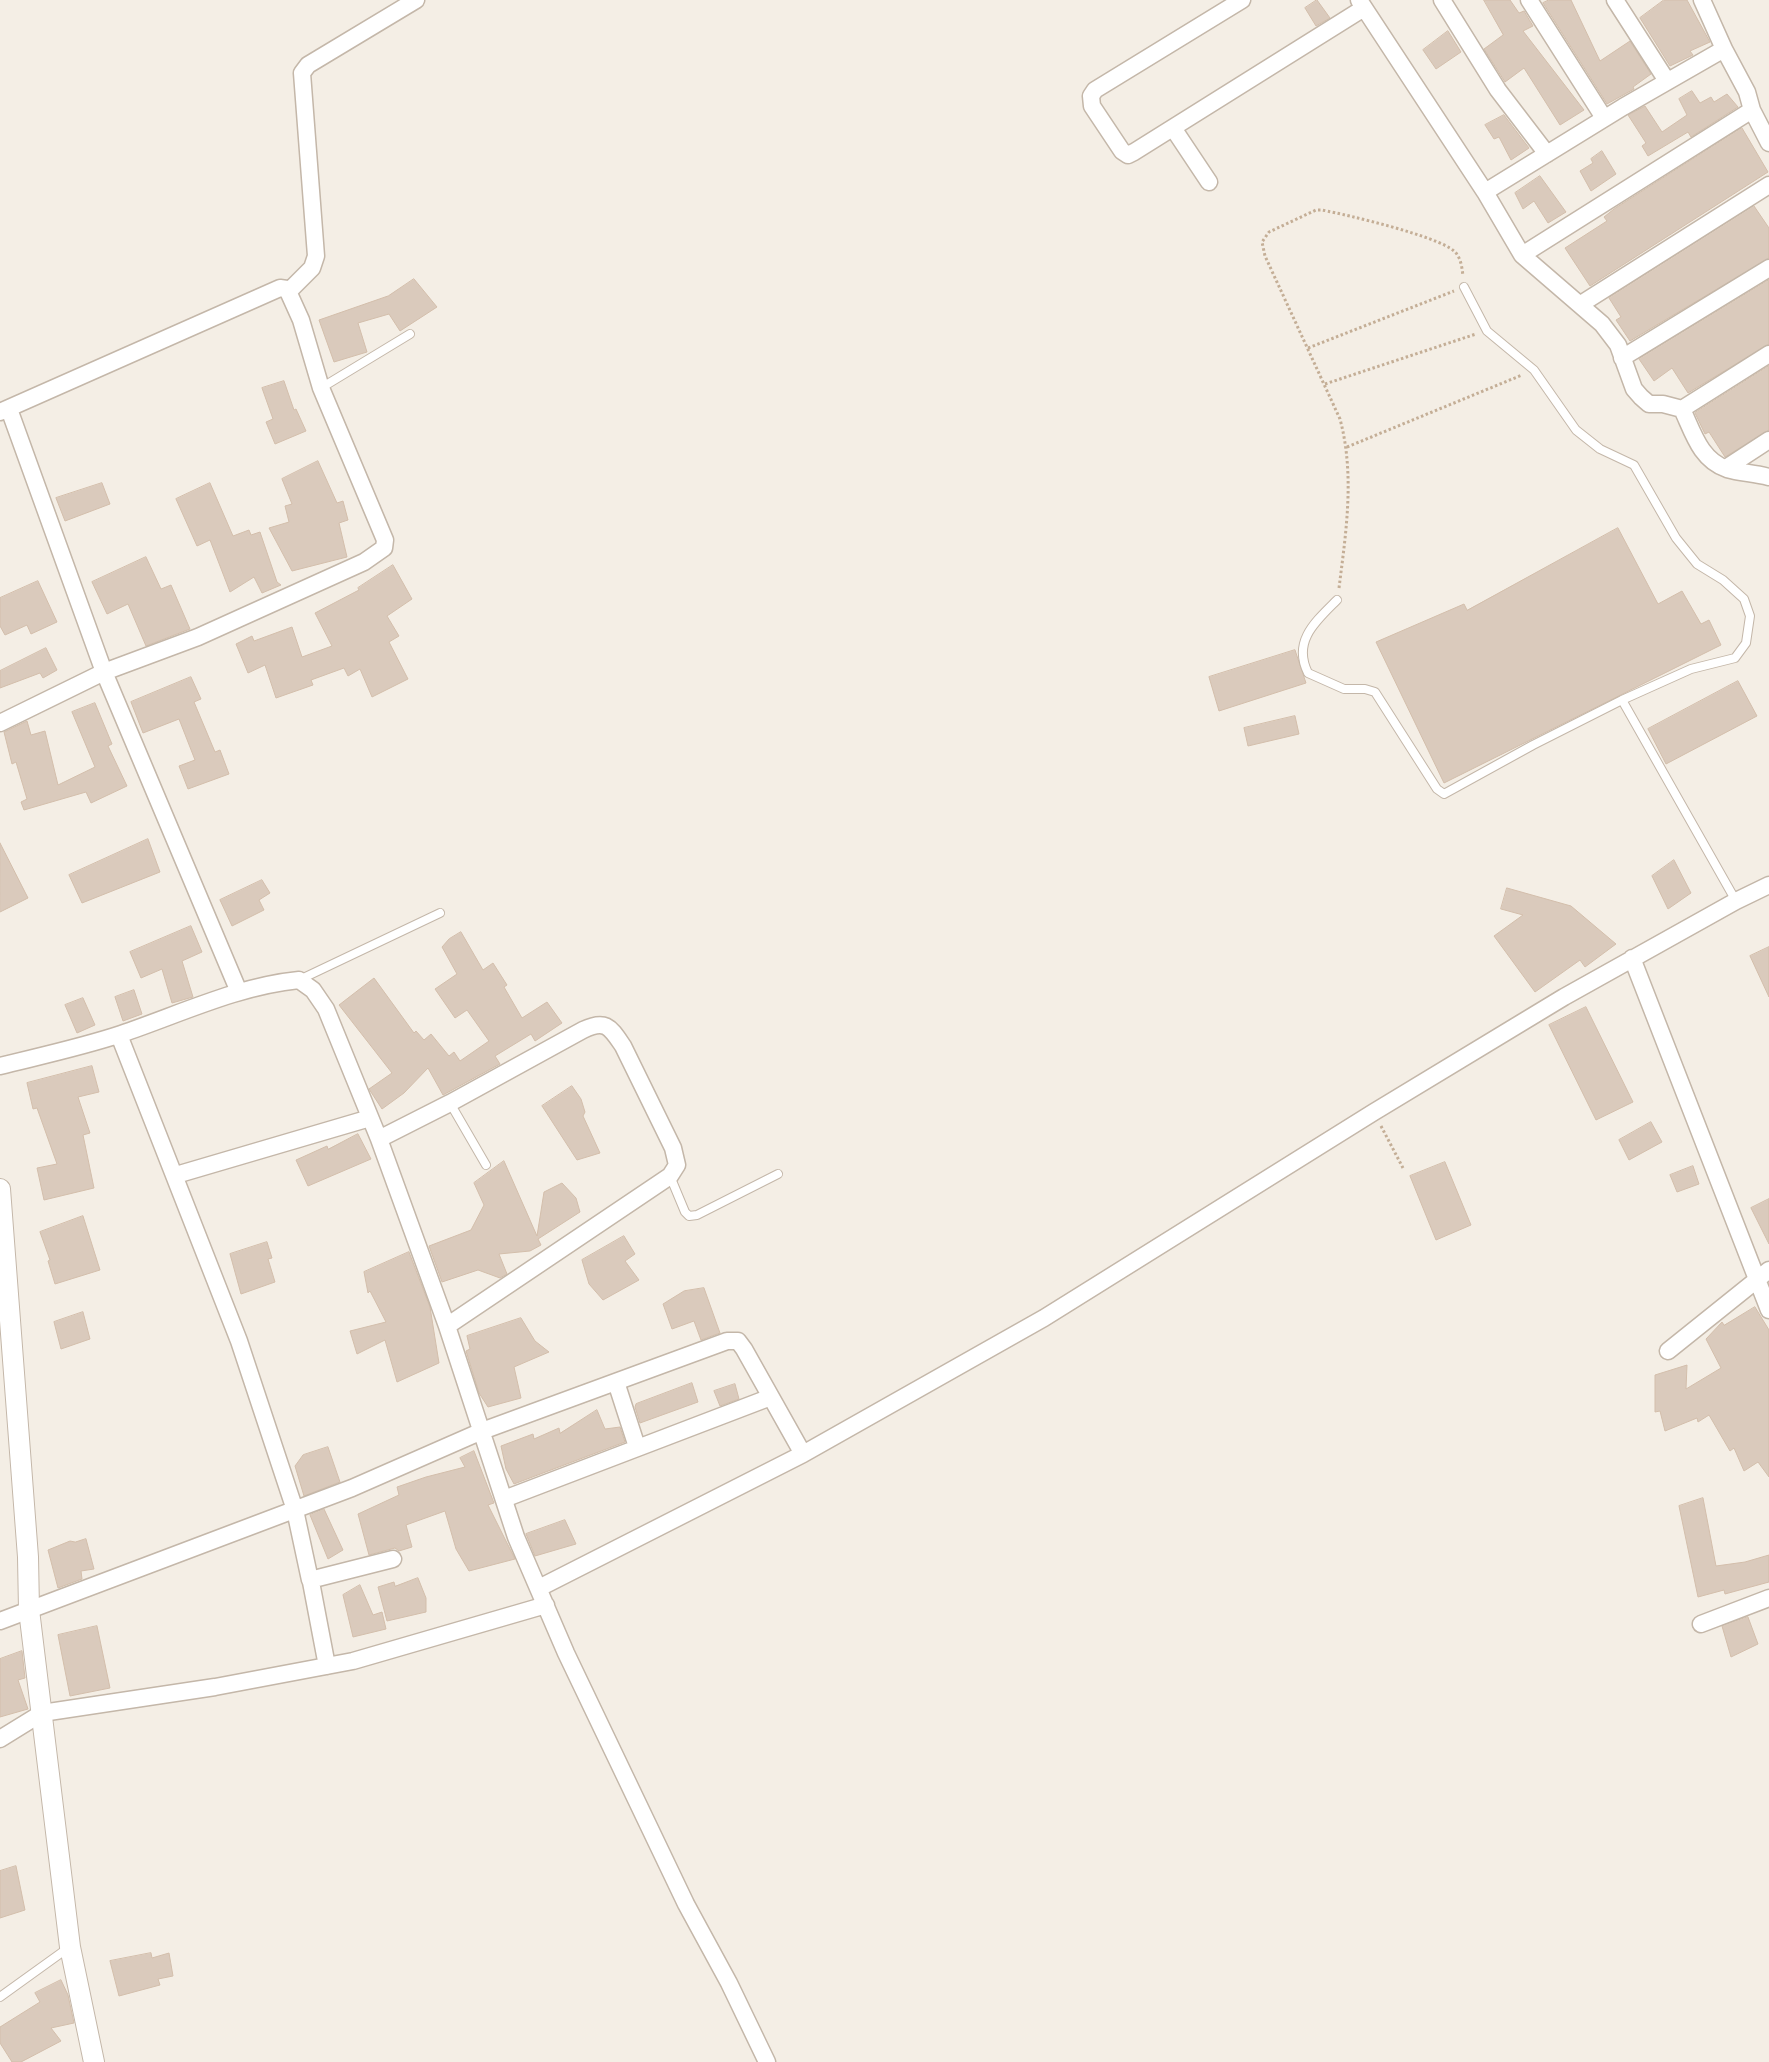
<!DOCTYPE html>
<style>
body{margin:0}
canvas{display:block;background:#f4eee5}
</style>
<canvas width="1769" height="2062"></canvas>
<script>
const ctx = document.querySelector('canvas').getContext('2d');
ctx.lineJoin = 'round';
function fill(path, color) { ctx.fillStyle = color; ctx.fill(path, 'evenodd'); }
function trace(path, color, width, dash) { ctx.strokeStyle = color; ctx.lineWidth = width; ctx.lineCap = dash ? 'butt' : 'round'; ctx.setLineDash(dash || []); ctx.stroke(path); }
const building = new Path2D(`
 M1317,0L1330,18L1316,26L1305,8Z
 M1484,0H1510L1519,13L1524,11L1533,26L1523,31L1584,110L1560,125L1524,68L1505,82L1484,49L1503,35Z
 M1549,0H1571L1600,61L1630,41L1651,74L1633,87L1634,89L1607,104L1543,3Z
 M1664,0H1687L1710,42L1690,51L1693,55L1670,66L1640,18Z
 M1448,31L1461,52L1436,69L1423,50Z
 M1692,91L1700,103L1711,97L1714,102L1727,94L1738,107L1691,137L1688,132L1648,156L1642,146L1646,143L1628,115L1645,106L1662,132L1687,115L1679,99Z
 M1504,115L1529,148L1511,160L1499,137L1494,139L1485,125Z
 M1742,128L1768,172L1590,286L1565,248L1607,221L1604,217L1614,209Z
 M1602,151L1616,174L1591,191L1580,171L1593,163L1591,159Z
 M1540,176L1566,212L1548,223L1534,201L1523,209L1515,193Z
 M1754,206L1769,228V258L1630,341L1616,320L1621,317L1609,298Z
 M414,279L437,307L400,331L389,314L358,323L367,352L334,362L319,320L388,296Z
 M1769,280V344L1688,393L1672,368L1654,381L1639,359Z
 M1769,366V430L1725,457L1709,432L1705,434L1695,413Z
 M284,381L294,410L296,409L306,431L275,444L266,422L273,419L262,388Z
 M318,461L337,503L343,501L348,520L339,523L347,557L292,571L269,528L289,522L285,506L292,504L282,479Z
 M102,483L110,504L65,521L56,498Z
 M210,483L233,536L249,530L251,535L260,532L277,582L281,585L262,593L254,577L230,592L210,540L197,546L176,499Z
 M1618,528L1658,604L1682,591L1701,624L1709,620L1721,645L1444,783L1376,642L1464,604L1467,610Z
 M146,557L161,589L171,585L190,629L146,646L128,604L107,614L92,582Z
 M393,565L412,599L387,616L399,636L389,642L408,679L372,697L360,669L348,676L344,668L311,680L313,685L276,698L265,665L248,673L236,644L252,636L254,641L292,627L302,657L332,646L315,613L359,590L358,588Z
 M38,581L57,622L31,634L27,625L5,635L0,626V598Z
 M46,648L57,670L43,678L40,673L0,688V671Z
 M1295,650L1306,683L1219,711L1209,677Z
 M191,677L201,699L194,702L215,752L220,750L229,774L188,789L179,766L195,760L179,719L143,733L131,702Z
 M1738,681L1757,716L1666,764L1648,729Z
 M95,703L112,744L108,746L127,786L91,803L86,792L24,810L21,802L27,799L16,762L12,764L4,732L27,721L31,735L45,731L58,785L95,767L72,712Z
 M1295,716L1299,734L1248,746L1244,728Z
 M148,839L160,872L82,903L69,875Z
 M0,843L28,898L0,912Z
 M1674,860L1691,893L1668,909L1652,876Z
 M262,880L270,893L259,900L264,910L232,926L220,900Z
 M1507,888L1571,906L1616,944L1585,967L1580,960L1535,992L1494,936L1523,915L1501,909Z
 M191,926L202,952L182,961L193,997L172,1003L162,969L141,978L130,952Z
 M461,932L483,970L493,963L507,985L504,987L522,1018L547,1002L562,1023L535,1041L531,1034L495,1056L500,1064L443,1095L428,1068L404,1093L382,1109L369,1089L392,1073L339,1005L374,978L414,1033L416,1031L424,1040L431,1034L449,1056L454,1052L460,1061L489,1041L467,1010L455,1018L435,989L457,974L442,947L449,939Z
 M1769,947V997L1750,956Z
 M134,990L142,1014L123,1021L115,997Z
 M83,998L95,1025L77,1033L65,1005Z
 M1586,1007L1633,1102L1596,1120L1549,1025Z
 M92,1066L99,1092L78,1097L90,1133L83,1135L94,1188L44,1200L37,1168L57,1164L37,1108L33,1109L27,1083Z
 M572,1086L581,1099L585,1112L583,1116L600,1153L577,1160L542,1106Z
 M1651,1122L1662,1142L1629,1160L1619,1140Z
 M358,1134L371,1159L308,1186L296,1160L327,1146L328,1149Z
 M504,1161L537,1236L544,1192L562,1183L576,1198L580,1212L538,1239L541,1245L530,1251L499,1254L507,1274L500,1278L478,1270L442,1282L429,1246L471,1230L484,1205L474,1183Z
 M1445,1162L1471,1225L1436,1240L1410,1176Z
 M1693,1166L1699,1184L1677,1192L1670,1175Z
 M1769,1199V1244L1751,1208Z
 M83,1216L100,1270L55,1284L48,1261L50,1260L40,1232Z
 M624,1236L635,1254L625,1261L639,1280L603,1300L589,1284L582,1260Z
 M267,1242L272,1258L268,1259L275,1282L241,1294L230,1254Z
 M409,1252L430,1307L439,1363L397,1382L385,1340L357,1354L350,1331L386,1322L370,1291L368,1293L364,1272Z
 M704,1288L720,1333L701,1340L694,1321L672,1329L663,1304L684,1291Z
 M1755,1307L1769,1330V1477L1758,1462L1744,1471L1734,1448L1730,1451L1709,1415L1698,1422L1697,1418L1665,1431L1660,1411L1655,1412V1375L1687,1365L1686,1389L1721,1368L1706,1339L1722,1322L1724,1325Z
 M83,1312L90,1339L61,1349L54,1322Z
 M521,1318L535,1341L549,1352L514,1367L521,1398L488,1407L479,1393L466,1351L470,1349L467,1336Z
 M692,1383L698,1402L640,1423L635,1407L636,1404Z
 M735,1384L739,1399L720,1406L714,1391Z
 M597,1410L605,1429L620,1427L625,1442L514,1484L506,1469L501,1446L533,1434L534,1439L559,1428L560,1433Z
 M328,1447L340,1482L304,1496L295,1466L303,1455Z
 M474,1451L494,1503L488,1505L515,1559L469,1571L456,1549L445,1511L406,1525L412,1547L399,1551L395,1548L369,1555L358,1514L399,1495L397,1487L426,1477L465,1467L460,1458Z
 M1703,1498L1716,1566L1745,1562L1769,1555V1582L1725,1594L1724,1590L1698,1597L1679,1506Z
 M324,1509L343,1550L328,1559L310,1515Z
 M565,1520L576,1544L535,1556L526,1534Z
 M86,1539L94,1569L81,1571L82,1579L58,1588L48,1550L70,1541L75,1542Z
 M418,1578L426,1598V1612L387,1621L378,1587L394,1582L395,1586Z
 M360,1585L373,1615L382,1612L386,1629L353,1637L343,1595Z
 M1748,1617L1758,1644L1731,1657L1722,1626Z
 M97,1626L110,1688L70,1696L58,1635Z
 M22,1651L25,1678L18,1680L28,1709L0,1717V1659Z
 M16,1866L25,1910L0,1918V1871Z
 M151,1953L152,1958L169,1953L173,1976L158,1979L160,1985L119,1996L110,1961Z
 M61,1980L68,1995L74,2023L51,2028L61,2041L21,2062H12L0,2043V2027L40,2002L35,1993Z`);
fill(building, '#dacabc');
trace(building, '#d3beab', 1);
const service = new Path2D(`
 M321,388L410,334
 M1337,600C1316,621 1292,641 1308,673L1344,689H1365L1375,692L1437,789L1444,794L1533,745L1622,700L1691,669L1735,658L1746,643L1750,616L1744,599L1723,580L1697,564L1676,538L1634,465L1600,449L1576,430L1534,370L1487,331L1464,287
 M1622,700L1736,901
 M299,980L440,913
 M450,1103L486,1165
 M670,1176L685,1212L689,1216L697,1215L778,1174
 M0,1997L68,1948`);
const minor = new Path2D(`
 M1242,0L1095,90L1091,96L1092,106L1122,151L1128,155L1134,152L1364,8
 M1359,0L1485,192
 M1442,0L1498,90L1547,154
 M1529,0L1604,118
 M1615,0L1667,81
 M1702,0L1724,49
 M1173,128L1209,182
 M1769,143L1752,110L1747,92L1724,49L1623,107L1485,192L1522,255L1602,324L1618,345L1634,389L1641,397L1649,404H1663L1682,409C1693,432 1700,460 1727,469C1741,473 1755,473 1769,477
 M1522,255L1752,110
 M289,291L312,268L316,256L302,73L308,65L416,0
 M1581,304L1769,185
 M1622,358L1769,268
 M9,409L104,672L239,992
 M1682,409L1769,354
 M0,412L280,288L287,289L301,320L321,388L385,540L384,548L364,562L198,637L104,672L0,723
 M1726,468L1769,440
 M1632,958L1769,1310
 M119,1035L239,1341L295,1510L310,1580L393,1559
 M0,1066C40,1056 82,1047 121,1034C180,1014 238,986 299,980L313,990L326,1009L379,1139L447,1326L516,1537L566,1653L686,1904L729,1983L767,2062
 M379,1139L450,1103L583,1030C606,1019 610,1027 623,1046L673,1148L677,1165L670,1176L447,1326
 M176,1175L370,1118
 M1668,1351L1769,1270
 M616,1382L637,1447
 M504,1499L771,1397
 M311,1582L327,1666
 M539,1588L803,1454L1044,1318L1374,1112L1564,997L1736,901L1769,885
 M0,1621L352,1488L482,1431L727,1341H738L744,1349L803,1454
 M1701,1624L1769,1598
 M0,1739L42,1713L215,1687L353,1661L546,1605`);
const tertiary = new Path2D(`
 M0,1189L28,1557L29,1610L70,1947L94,2062`);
trace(service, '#c4b7a9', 10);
trace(minor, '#c4b7a9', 19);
trace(tertiary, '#c4b7a9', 22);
trace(new Path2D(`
 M1308,348L1454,291
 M1325,384L1476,334
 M1347,447L1522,375
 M1339,588C1346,532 1355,475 1340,419L1265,256L1262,242L1269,232L1316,210H1322C1348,215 1437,236 1454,251C1461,257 1462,268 1463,276
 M1381,1126L1403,1168`), '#c4ae96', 3, [2.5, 2.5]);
trace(service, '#fff', 8);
trace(minor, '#fff', 16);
trace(tertiary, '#fff', 20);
</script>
